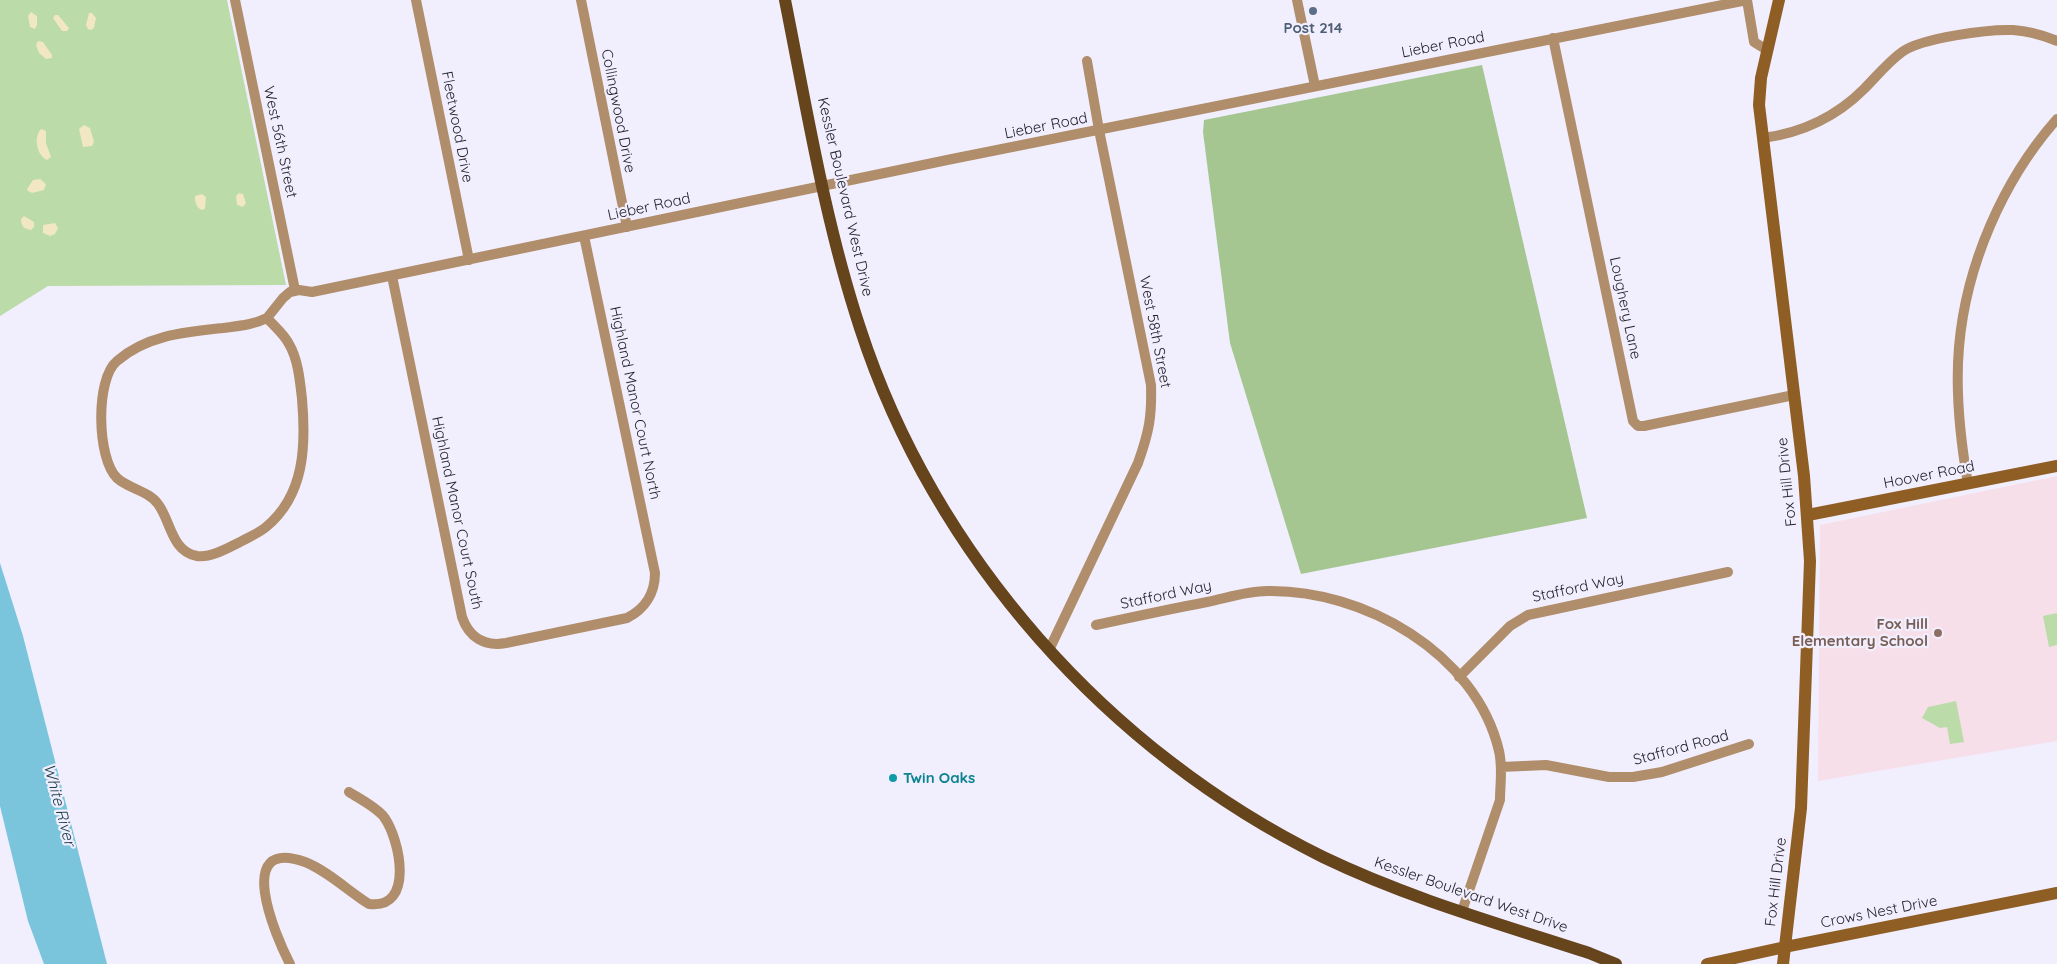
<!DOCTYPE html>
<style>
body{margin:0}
canvas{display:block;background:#f1eefe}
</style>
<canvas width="2057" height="964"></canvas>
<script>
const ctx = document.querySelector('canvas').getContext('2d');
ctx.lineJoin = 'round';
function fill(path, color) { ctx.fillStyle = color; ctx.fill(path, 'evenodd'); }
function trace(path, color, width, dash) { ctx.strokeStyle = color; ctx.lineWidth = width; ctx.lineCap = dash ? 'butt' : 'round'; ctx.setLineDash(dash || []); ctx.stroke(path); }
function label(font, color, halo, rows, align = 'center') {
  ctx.font = font + ' Quicksand,sans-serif'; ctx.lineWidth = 4.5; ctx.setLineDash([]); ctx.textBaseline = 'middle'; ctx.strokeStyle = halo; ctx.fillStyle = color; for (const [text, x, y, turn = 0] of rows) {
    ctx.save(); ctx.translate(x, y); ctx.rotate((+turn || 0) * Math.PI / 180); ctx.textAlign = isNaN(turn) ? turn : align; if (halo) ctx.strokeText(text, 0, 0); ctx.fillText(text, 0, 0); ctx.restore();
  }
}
fill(new Path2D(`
 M2057,476V741L1818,781L1820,525Z`), '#f7dfea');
fill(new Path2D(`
 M0,0H227L286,285L48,286L0,316Z
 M2057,613V645L2049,647L2043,616Z
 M1956,701L1964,742L1950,744L1947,727L1940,728L1922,718L1928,707Z`), '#bbdba8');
fill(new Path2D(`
 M1482,65L1587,518L1301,574L1230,343L1203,132L1204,120Z`), '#a5c691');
fill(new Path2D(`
 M31,12L37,16V25L35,29L30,27L28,16Z
 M89,13H92L96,18L94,28L91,30L88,29L86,25Z
 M55,15H58L69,28L67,31H62L53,18Z
 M38,41L43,42L52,55V58L46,59L39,53L36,45Z
 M84,125L90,128L94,142L92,146L83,147L79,129Z
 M41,129L46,131V143L51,157L47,160C37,156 33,137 41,129Z
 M40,179L46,184L44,190L32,193L28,191L27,189L33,180Z
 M239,193L243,194L246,203L243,207L237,205L236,196Z
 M202,194L206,197L205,209L202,210C196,208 195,202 195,196Z
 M24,216L34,222V227L31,230C24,229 21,226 21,219Z
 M55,223L58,228L55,234L50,236L43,233V225Z`), '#f1e7c2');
fill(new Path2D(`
 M0,563L23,636L107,964H44L28,921L0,806Z`), '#7ac5dc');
trace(new Path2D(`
 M235,0L295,290
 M416,0L469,260
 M581,0L627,227
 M1297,0L1315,86
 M1553,38L1633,421L1638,426H1644L1794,395
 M1763,138C1801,133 1836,117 1864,89C1876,77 1888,62 1902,52C1921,38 1989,29 2013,30C2028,31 2043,35 2057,41
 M392,276L462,617C469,637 484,647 506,643L627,618C645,609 655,593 655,573L584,236
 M267,318L283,298L290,292L299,290L312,292L952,159L1747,0L1754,42L1767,50
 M267,318C274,326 284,334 289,344C298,359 300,381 302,399C306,445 305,495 266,527C259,533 249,537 240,542C228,548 211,558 197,556C171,551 171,521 158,504C149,491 129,489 117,478C97,459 95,379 117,361C147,335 186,332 223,328C238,326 253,325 267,318Z
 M1968,484C1960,438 1955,393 1959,347C1966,265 2003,180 2057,119
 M1096,625C1133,617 1170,609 1207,602C1227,598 1247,591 1267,591C1363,589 1476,653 1499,751C1503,768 1500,784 1500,800L1462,911
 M1049,650L1138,463C1149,432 1152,417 1151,385L1099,130L1087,61
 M1459,677L1510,626L1528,615L1728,572
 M1501,767L1546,765L1609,777H1633L1662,772L1749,744
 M290,964C275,935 233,836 305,862C328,871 348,891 369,904C415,910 400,839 384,817C376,807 360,799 349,792`), '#b08e6b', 10);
trace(new Path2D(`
 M1779,0L1761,78L1759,105L1804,476L1810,561L1801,808L1783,964
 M1808,515L2057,466
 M1707,964L1785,947L2057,893`), '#8f5e24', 12);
trace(new Path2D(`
 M785,0C807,110 825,222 860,328C934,556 1109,752 1323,857C1408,898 1500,924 1589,953L1616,964`), '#66441c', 12);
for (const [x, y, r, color] of [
 [1313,11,5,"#5c6f8a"],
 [1938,633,5,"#8d6e63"],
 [893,778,5,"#0f9aa8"]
]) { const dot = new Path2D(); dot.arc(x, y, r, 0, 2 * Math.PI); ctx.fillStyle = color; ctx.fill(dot); trace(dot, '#f1eefe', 2); }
label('bold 15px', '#4e5e75', '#f1eefe', [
 ["Post 214",1313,28]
]);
label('15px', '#201e28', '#f1eefe', [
 ["Lieber Road",1443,45,-11],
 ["Collingwood Drive",618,111,79],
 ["Lieber Road",1046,126,-11],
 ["Fleetwood Drive",457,127,79],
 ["West 56th Street",280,142,78],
 ["Kessler Boulevard West Drive",845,197,77],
 ["Lieber Road",649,207,-12],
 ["Loughery Lane",1625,308,78],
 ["West 58th Street",1155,332,79],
 ["Highland Manor Court North",635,403,78],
 ["Hoover Road",1929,475,-11],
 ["Fox Hill Drive",1787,482,-96],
 ["Highland Manor Court South",457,513,78],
 ["Stafford Way",1578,588,-12],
 ["Stafford Way",1166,595,-12],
 ["Stafford Road",1681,748,-15],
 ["Fox Hill Drive",1776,882,-83],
 ["Kessler Boulevard West Drive",1471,895,19],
 ["Crows Nest Drive",1879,912,-11]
]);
label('bold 15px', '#785e54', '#f1eefe', [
 ["Fox Hill",1928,624],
 ["Elementary School",1928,641]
], 'right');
label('bold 15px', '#0d838f', '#f1eefe', [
 ["Twin Oaks",903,778]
], 'left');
label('italic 16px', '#183c46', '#f1eefe', [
 ["White River",59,805,75]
]);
</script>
